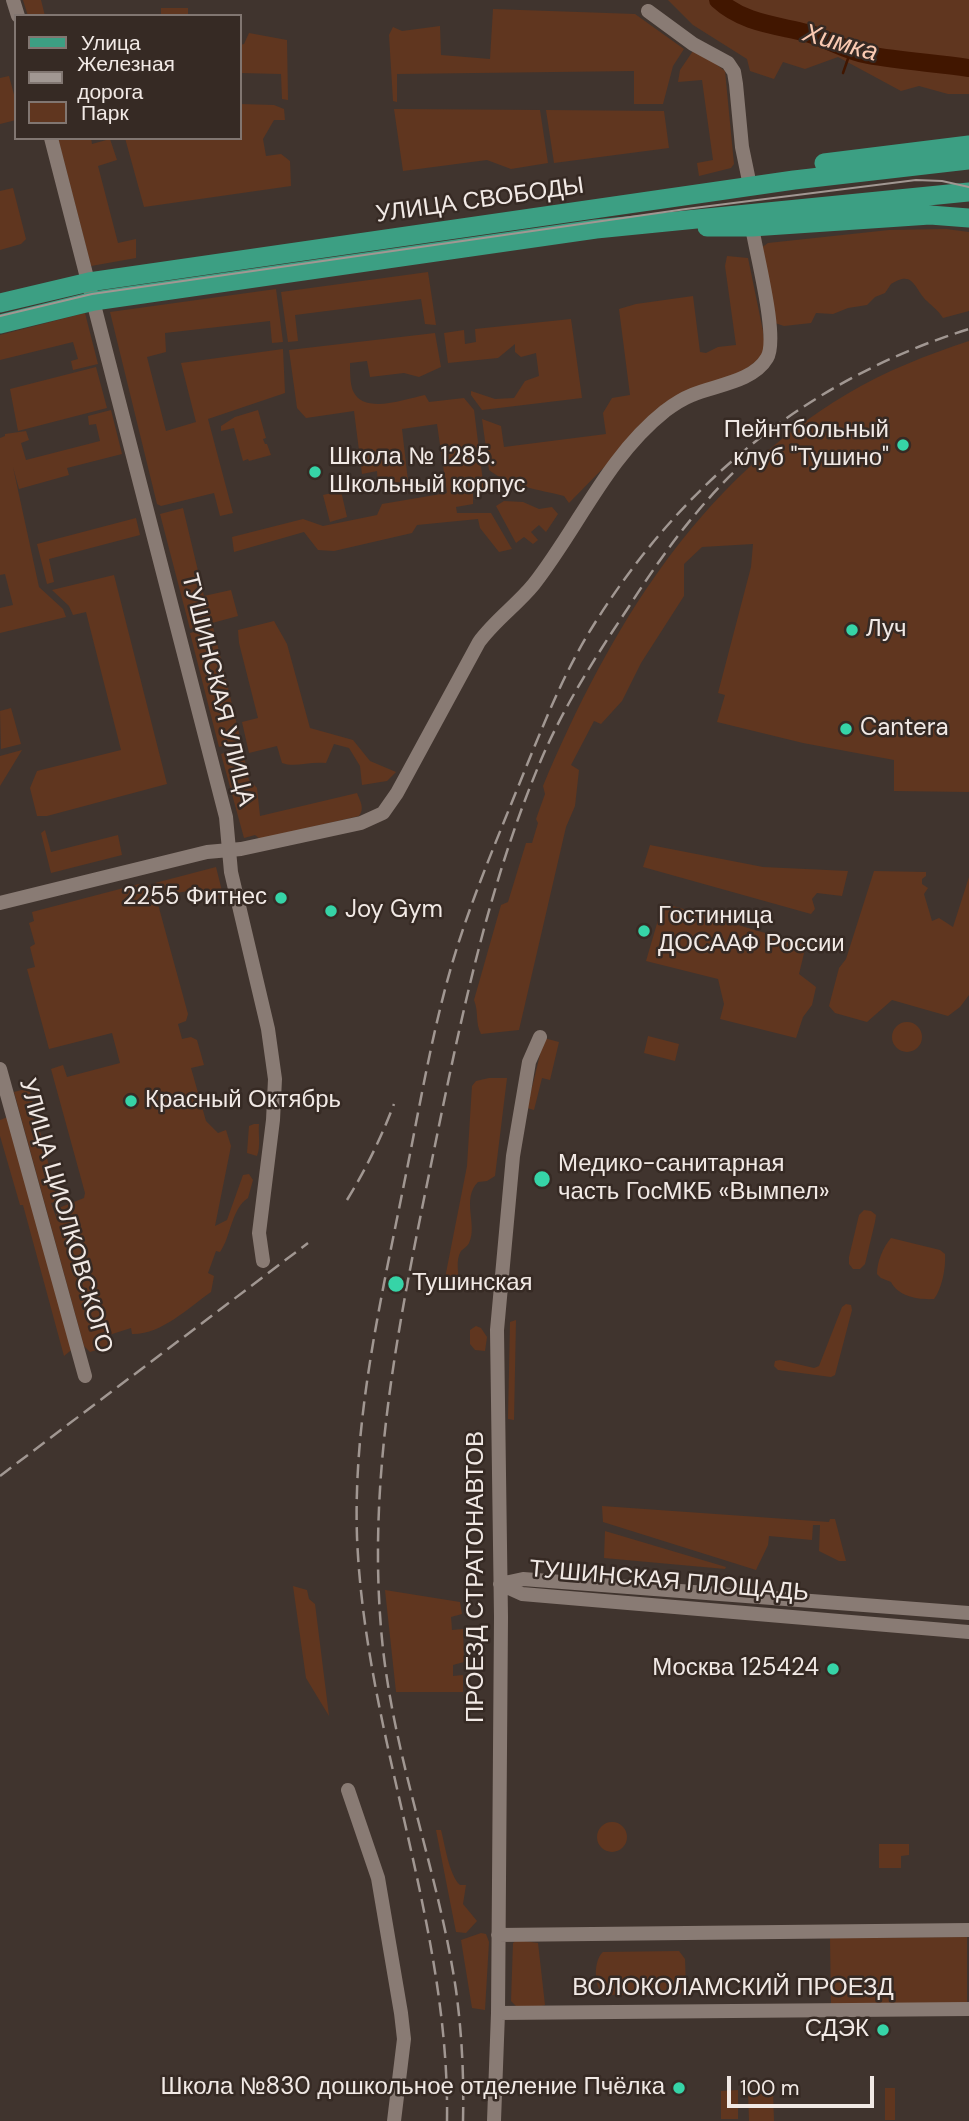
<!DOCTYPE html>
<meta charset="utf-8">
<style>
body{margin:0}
#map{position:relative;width:969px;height:2121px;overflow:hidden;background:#40342e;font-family:"DM Sans",sans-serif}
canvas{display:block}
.legend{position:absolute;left:14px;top:14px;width:228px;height:126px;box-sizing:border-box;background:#362a24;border:2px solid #817671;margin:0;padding:9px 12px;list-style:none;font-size:21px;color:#f1e9e5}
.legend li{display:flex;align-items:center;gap:14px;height:35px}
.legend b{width:35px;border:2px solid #817671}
.scale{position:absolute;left:727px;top:2076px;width:147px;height:32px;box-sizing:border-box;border:4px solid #f1e9e5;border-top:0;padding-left:9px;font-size:21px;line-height:24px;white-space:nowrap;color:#f1e9e5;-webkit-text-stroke:5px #362a24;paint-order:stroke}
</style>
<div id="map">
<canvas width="969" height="2121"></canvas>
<ul class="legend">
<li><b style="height:9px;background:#3c9f83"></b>Улица</li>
<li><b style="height:9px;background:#a19792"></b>Железная дорога</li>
<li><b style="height:19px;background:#60361f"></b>Парк</li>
</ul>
<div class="scale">100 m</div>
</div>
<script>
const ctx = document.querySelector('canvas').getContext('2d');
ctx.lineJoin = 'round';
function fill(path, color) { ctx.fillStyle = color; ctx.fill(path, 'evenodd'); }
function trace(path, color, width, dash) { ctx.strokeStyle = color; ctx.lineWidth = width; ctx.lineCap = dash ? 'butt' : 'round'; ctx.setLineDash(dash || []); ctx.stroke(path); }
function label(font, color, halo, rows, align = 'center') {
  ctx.font = font + ' "DM Sans",sans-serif'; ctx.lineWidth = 5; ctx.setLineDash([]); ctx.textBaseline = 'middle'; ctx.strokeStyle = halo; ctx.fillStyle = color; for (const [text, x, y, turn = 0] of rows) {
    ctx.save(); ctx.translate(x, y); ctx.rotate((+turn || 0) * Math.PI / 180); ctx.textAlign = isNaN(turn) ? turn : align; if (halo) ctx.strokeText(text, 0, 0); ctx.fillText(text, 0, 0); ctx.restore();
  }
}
fill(new Path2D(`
 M23,0H41L45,16H28Z
 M668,0H969V94H948L919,86L901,91L838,57L805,69L783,62L774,79L750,71L747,59L693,25Z
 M161,8H188V16H161Z
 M493,9L635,14L684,49L673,66L663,104H634V71L397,74V102L393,101L389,35L393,27L402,31L440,26L441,55L490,59Z
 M249,33L287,40L288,100L282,99L281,74L240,73V45L244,44Z
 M695,48L725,71L734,164L731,168L699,176L697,163L713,160L702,80L678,82L680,70Z
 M9,76L16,102V120L0,124V78Z
 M240,104L274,105L284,109L285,120H274L263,139L266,156L281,154L290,161L291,186L144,207L125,138H240Z
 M394,109L540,110L548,163L511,169L487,160L403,171Z
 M546,110L664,111L669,148L554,163Z
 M58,138H91L92,144L110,139L117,160L98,166L118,243L136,239V258L91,266Z
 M13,188L26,239L21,244L0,250V191Z
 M946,229L969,232V311L943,318C938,310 933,307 927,301C914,289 914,269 891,284L885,293L875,297L867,305L848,308L833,314L816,313L811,323L784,326L775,323L761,248L768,243L889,230Z
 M727,256L748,258L763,331L765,349L761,357L745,370L705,386L616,455L569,503L564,496C538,489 511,487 489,470L482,419L501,426L504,447L606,434L603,413L612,398L630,395L619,309L636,304L693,296L700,352L706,353L718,347L736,345L725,266Z
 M428,272L436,325L425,324L421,299L295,315L298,341L288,342L281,292Z
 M276,289L283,342L272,343L270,321L165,333L166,352L147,357L166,431L196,422L181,363L283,349L285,393L208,419L233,513L220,516L214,493L161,506L157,504L110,312Z
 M85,313L98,364L73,370L71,361L78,359L73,342L0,360V335Z
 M571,319L582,398L482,410L471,395V391L495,399L514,398L525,381L539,376L536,353L521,357L515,352V344L498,358L448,363L444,333L464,330L465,344L476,342L475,329Z
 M435,333L441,367L419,377L404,373L370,377L367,361L350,363C350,371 350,384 353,391C364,415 405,399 425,395L429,402L464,398L474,410L484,490L473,491V504L456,507L457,513H491L512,549L499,552L480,528L478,519L417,525L412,533L334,551L318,550L304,532L234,552L232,537L303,519L323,526L377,515L382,504L447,493L437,424L402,429L408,481L378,485L377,471L362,474L354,411L306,418L297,408L289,350Z
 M969,341V792L894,791V760L803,743L717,722L725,695L718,693L751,567L753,544L702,547L684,564V596L641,663L622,701L601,724L594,721L571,765L579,770L575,806L566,827L519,1030L481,1034C475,1023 479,1012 474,1000L501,905L508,902L526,843H532L538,823L536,819L545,794L543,786C610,628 696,484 847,394C885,371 927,355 969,341Z
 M96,367L107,408L18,431L10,389Z
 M111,410L122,454L67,468L69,475L19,489L13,467L39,587L63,609L66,617L0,633V608L13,605L5,574L0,575V438L5,436V434L26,431L29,440L21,443L26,460L100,441L96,424L89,425L88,416Z
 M258,410L266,438L263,439L265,444H267L271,455L249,461L248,459L243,461L234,428L221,431V426L235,417Z
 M341,491L347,517L330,522L323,495Z
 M504,501L523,502L539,509L552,507L558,514L546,532L539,525L531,532L538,540L533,544L524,537L516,543L496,506Z
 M183,508L204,596L231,590L238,616L190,629L160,514Z
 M136,518L140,535L49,559L54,582L47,584L37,544Z
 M114,575L167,784L47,816H37L30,788L37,771L121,750L86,612L73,615L69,606L52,590Z
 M274,621L287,644L310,728L353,740L370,761L396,772L387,781L362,785L360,766L349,748L334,744L326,763C309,761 295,768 282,763L277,746L249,753L242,722L258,718L239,643L238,630Z
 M213,627L241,741L219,747L190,633Z
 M11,708L21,744L1,749L0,711Z
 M242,747L249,780L257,788L260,816L357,793C360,801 365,808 359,816L260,839L255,835L244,838L221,754Z
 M22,750L0,786V756Z
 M45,830L51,852L118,835L122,855L51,873L41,833Z
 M650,845L763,867L848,871L842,896L817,893L812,899L815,909L811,914L643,867Z
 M216,867L224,899L199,897L188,891L171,894L155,883Z
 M874,871L926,872V876L922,879V884L928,888L924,894L932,921L939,918L953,927L969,877V995L960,1007L948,1016L892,1000L867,1022L835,1013L829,1006L839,968L846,959Z
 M139,884L153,886L188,1014L186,1021L178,1024L182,1039L191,1037L197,1040L204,1065L191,1068L206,1121L218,1133L226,1130L231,1146L215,1226L227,1220L243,1175L249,1174L253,1180L248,1198C231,1209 231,1237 220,1252L216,1251L208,1273L214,1276L211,1292C188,1308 161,1335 132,1334L131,1328L109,1335L112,1345L90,1352L84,1346L14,1092L29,1088L58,1201L51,1203L56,1217V1209L84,1198L85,1193L51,1069L63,1065L67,1077L120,1063L112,1033L49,1049L27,969L35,967L30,947L35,944L29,923L34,921L32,912Z
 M663,903L806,945L799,974L816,987L812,1005L803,1017L796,1038L720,1019L724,1004L718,979L646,961Z
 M892 1037a15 15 0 1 1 30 0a15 15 0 1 1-30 0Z
 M648,1036L679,1044L675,1061L644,1053Z
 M544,1038L559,1042L550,1080L542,1078L534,1110L527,1108Z
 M489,1078H507L495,1176L487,1181L478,1182C461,1199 478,1225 469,1243C468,1246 464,1248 461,1251C455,1261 459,1273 459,1284L451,1286L445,1278L467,1166L472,1086L476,1081Z
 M10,1116L75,1347L64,1356L23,1205H20L0,1136V1120Z
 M254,1124H259C258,1134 261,1146 257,1156L247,1153L249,1126Z
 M864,1210L871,1211L876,1215L875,1222L865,1264L860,1269H853L849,1264V1257L859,1215Z
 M891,1238L940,1250L945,1254C946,1267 942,1289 934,1299C917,1300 898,1296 891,1282L881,1278L877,1274C877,1262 883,1247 891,1238Z
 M846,1304L851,1305L852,1310L835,1375L831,1377L778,1370L774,1366L775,1361L780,1360L814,1368L819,1366L842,1307Z
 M516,1320L514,1420L508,1419L510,1322Z
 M476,1326L481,1328L487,1337L485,1351L475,1350L470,1344V1330Z
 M602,1506L829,1522L830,1519H835L846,1561H839L819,1551L820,1525H813L812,1540L769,1536L768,1545L756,1570L603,1522Z
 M605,1531L726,1567L725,1569L604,1558Z
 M293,1586L307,1590L309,1599L315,1604L329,1716L306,1678Z
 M385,1590L460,1602L462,1614L451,1617L452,1630L463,1629L464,1662L453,1665V1676L463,1675V1692H396Z
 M597 1837a15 15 0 1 1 30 0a15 15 0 1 1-30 0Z
 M436,1830H441C445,1845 449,1875 460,1885H466L463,1904L477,1921L466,1933L456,1932Z
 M879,1844H909V1855L901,1856V1868H879Z
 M481,1933L486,1934L489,1942L485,2010L472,2008L461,1940Z
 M967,1937V2004L831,2005L830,1938Z
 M517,1940L538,1943L545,2005L542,2006H516L511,2001L513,1943Z
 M679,1951L685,1959L686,1986L680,1994L603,1995C594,1986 593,1961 603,1952Z
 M885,2088H895V2120H885Z
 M738,2090V2119H721V2091Z
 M748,2090H773L774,2121H749Z`), '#60361f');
trace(new Path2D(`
 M843,73L851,50`), '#411600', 2.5);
trace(new Path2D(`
 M718,0C743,23 775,25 807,33C828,39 846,51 868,55C901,61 935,63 969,68`), '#411600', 18);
trace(new Path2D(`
 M13,0L18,16
 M648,11L693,44L728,63L734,72L736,84L742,147L748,176
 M51,138L226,817L231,872L268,1029L275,1079L273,1120L259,1233L263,1261
 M0,903L207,852L241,849L361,823L383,813L397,793L479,642C495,620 517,605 534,584C578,528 607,457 665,411C673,405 682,399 692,395C715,385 753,382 767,358C779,339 756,253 752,227
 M0,1069L85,1376
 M500,1584L522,1594L969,1632
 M500,1584L523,1579L969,1613
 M348,1790L378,1878L401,2013L404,2039L394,2121
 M498,1935L969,1930
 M498,2013L969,2009
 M494,2121L498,2013L501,1617L497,1330L513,1156L529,1062L540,1037`), '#897b74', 14);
trace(new Path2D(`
 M824,163L969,145
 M707,227H752L930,215L969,218
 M0,303L89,282L794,180L969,160
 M0,324L94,301L596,229L969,192`), '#3c9f83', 19);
trace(new Path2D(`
 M0,316L92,294L686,209L916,180L942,181L969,187`), '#a19792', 2);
trace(new Path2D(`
 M347,1200C366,1169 381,1138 394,1104
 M0,1476L308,1243
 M447,2121C450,1922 365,1735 357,1537C353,1418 381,1300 404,1184C419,1111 431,1036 452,964C469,906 493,849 516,792C539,736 561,677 593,626C682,483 808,379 969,329
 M463,2121C464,2077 462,2034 456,1990C439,1875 396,1765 383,1649C366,1493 395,1341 426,1189C456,1044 483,897 541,760C564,706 596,656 628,608C660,558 693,512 735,471`), '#a19792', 2.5, [14, 7]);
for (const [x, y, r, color] of [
 [903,445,7,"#36d4a7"],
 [315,472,7,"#36d4a7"],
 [852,630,7,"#36d4a7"],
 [846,729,7,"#36d4a7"],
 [281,898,7,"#36d4a7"],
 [331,911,7,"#36d4a7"],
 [644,931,7,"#36d4a7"],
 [131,1101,7,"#36d4a7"],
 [542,1179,9,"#36d4a7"],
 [396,1284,9,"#36d4a7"],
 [833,1669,7,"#36d4a7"],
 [883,2030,7,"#36d4a7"],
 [679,2088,7,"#36d4a7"]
]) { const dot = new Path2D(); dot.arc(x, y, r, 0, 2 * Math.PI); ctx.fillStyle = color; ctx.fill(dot); trace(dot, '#362a24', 2.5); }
label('24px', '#f1e9e5', '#362a24', [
 ["УЛИЦА СВОБОДЫ",480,201,-8],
 ["ТУШИНСКАЯ УЛИЦА",217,690,76],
 ["УЛИЦА ЦИОЛКОВСКОГО",65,1216,74],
 ["ПРОЕЗД СТРАТОНАВТОВ",477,1577,-90],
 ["ТУШИНСКАЯ ПЛОЩАДЬ",669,1582,5],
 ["ВОЛОКОЛАМСКИЙ ПРОЕЗД",733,1989]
]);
label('24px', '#f1e9e5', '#362a24', [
 ["Пейнтбольный",889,431,"right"],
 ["клуб \"Тушино\"",889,459,"right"],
 ["Школа № 1285.",329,458],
 ["Школьный корпус",329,486],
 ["Луч",866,630],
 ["Cantera",860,729],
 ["2255 Фитнес",267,898,"right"],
 ["Joy Gym",345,911],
 ["Гостиница",658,917],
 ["ДОСААФ России",658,945],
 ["Красный Октябрь",145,1101],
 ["Медико-санитарная",558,1165],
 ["часть ГосМКБ «Вымпел»",558,1193],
 ["Тушинская",412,1284],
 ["Москва 125424",819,1669,"right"],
 ["СДЭК",869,2030,"right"],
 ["Школа №830 дошкольное отделение Пчёлка",665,2088,"right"]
], 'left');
label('italic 26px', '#facab2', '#362a24', [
 ["Химка",840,44,16]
]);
</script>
